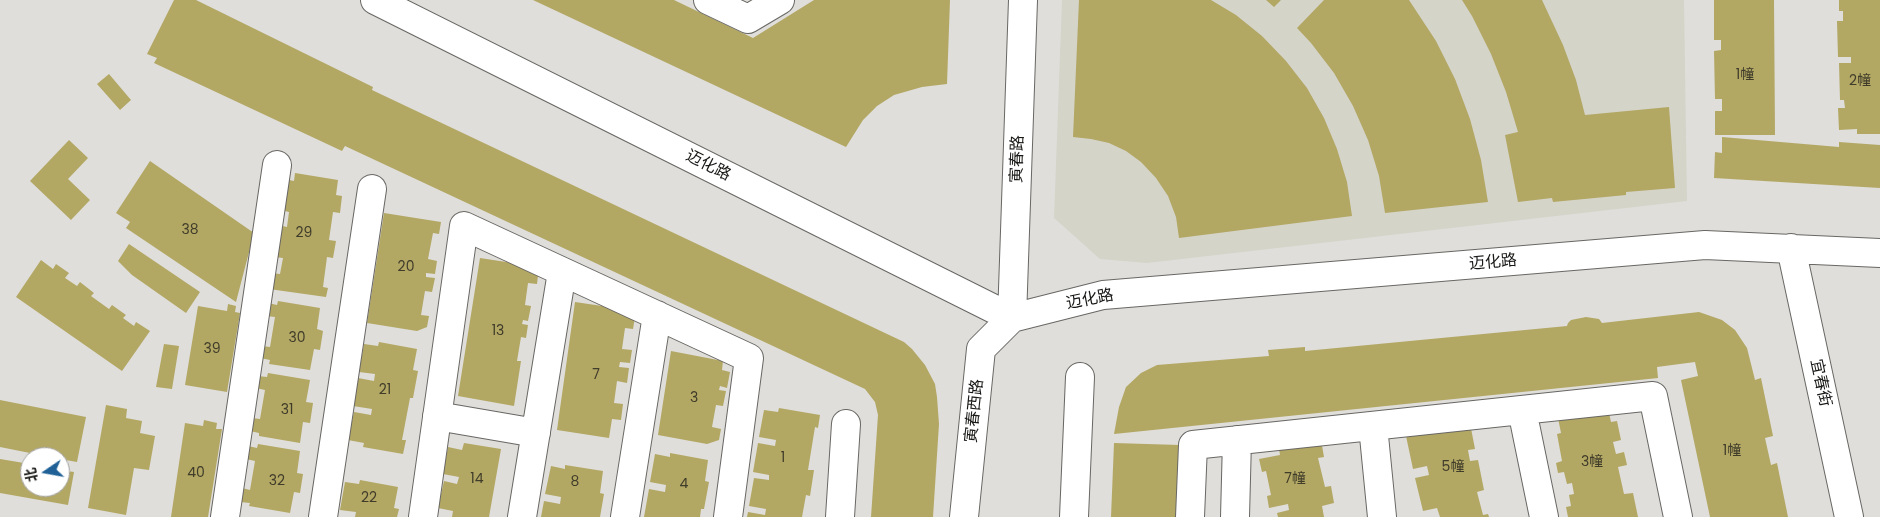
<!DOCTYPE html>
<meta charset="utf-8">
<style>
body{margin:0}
#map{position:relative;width:1880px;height:517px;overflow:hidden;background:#dfdeda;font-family:Poppins,"Noto Sans SC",sans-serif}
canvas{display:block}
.north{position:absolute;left:20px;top:447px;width:50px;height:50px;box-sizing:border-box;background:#fff;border:1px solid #a3a3a2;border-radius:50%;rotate:258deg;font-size:14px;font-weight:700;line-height:20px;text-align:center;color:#181816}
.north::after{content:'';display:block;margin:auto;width:18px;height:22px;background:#1f6196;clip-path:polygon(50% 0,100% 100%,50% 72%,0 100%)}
</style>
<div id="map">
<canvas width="1880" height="517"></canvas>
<div class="north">北</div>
</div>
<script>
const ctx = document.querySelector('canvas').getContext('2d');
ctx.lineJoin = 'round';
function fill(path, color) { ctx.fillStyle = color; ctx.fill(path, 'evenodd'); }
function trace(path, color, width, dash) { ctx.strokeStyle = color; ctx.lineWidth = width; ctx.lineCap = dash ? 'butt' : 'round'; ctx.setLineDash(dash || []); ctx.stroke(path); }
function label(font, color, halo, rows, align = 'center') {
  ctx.font = font + ' Poppins,"Noto Sans SC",sans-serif'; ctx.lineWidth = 4; ctx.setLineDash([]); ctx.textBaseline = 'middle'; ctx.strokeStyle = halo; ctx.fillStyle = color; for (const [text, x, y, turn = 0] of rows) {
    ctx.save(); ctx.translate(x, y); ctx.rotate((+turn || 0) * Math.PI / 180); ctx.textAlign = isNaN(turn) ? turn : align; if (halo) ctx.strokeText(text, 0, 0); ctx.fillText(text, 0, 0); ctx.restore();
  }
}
fill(new Path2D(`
 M1062,0H1684L1687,201L1147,263L1100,259L1054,218Z`), '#d5d4c9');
fill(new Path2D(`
 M174,0H196L373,87L372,90L904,342L912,349L925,365L935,384L937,397L939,424L933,517H871L878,415L875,402L865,389L345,146L342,151L154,63L157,58L147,54Z
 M533,0H674L753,38L814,0H950L947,84L922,87L894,95L877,106L863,120L846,147Z
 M1079,0H1211L1236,15L1262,36L1286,61L1307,88L1324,118L1337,149L1347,182L1352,216L1179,238L1176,217L1168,196L1156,178L1141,162L1126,151L1109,143L1091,139L1073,137Z
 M1266,0H1281L1274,7Z
 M1324,0H1409L1436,41L1455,79L1470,119L1481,160L1488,202L1385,213L1379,176L1368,140L1353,106L1334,73L1311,43L1297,28Z
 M1462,0H1542L1563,45L1576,80L1585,115L1669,107L1675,188L1626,192V195L1553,202L1552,198L1518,202L1505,135L1518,132L1506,92L1491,54L1472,16Z
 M1714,0H1774L1775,135H1715V111H1722V99H1715L1714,51L1721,50V40H1714Z
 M1839,0H1880V134H1857V129L1839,130L1838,108H1845L1844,100H1840L1839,63H1851V57H1838L1837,21H1843V11H1839Z
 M109,74L131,100L120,110L97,84Z
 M1722,137L1839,147V142L1880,145V188L1714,178L1715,152L1722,153Z
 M69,140L88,158L68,179L90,200L71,220L30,181Z
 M150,161L254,233L236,302L126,228L130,222L116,213Z
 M295,173L338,180L336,195L342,196L340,213L333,212L329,240L336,241L333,258L327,257L323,287L328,288L326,297L269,289L271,273L280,274L283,258L274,257L278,225L287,227L289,212L280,210L285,179L294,181Z
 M384,213L441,222L439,234L433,233L428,259L437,261L435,274L426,273V277L435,278L432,292L425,291L421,315L429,316L427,327L417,331L367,323Z
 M129,244L200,292L186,313L132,275L118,261Z
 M480,258L539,267L537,284L528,283L525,305L531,306L528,321L523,320L522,324L528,325L526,338L521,337L517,361H521L514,406L458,396Z
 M41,260L53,269L56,264L69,273L65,278L77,286L80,282L94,293L91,296L109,309L112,305L126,315L123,318L134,326L136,322L150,331L122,371L16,297Z
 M278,301L320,308L317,329L323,331L320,350L314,349L310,370L269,364L270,360L260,358L262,346L270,347L275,317L266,316L268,303L277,305Z
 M575,302L636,311L633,329L625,328L622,349L632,350L630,363L620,362L619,367L629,368L627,383L617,381L614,403L623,404L621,420L612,419L609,438L557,430Z
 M228,304L236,306L235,312L240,313L227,392L185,385L198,306L227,311Z
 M1699,312L1722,320L1735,330L1747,348L1755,380L1761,378L1773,436L1765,438L1771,465L1777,463L1788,517H1710L1681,380L1698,376L1695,362L1657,367L1658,378L1114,434L1119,407L1126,387L1141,373L1157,365L1269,356L1268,350L1305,347V351L1567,326L1568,323L1571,320L1586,317L1599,319L1602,323Z
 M379,342L417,349L413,370L418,371L413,398H410L402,440H406L403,454L363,447L364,443L348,440L354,412L371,415L372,409L353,406L358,378L374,381L375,374L359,372L364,344L378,346Z
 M164,344L179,346L172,389L156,387Z
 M671,351L723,361L722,370L730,372L727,388L720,386L719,390L726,391L723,406L716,405L712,427L721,429L719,440L707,444L658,435Z
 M268,373L310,380L306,402L313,403L310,423L303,422L300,443L259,436V433L250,431L252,418L260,419L265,390L256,388L258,376L267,377Z
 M0,400L86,417L77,462L60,459V457H50L0,447Z
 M106,405L127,409L126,418L142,421L140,433L155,436L149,470L134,468L126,515L88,508Z
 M779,408L820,415L818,428L815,427L808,470H814L810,496L806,495L802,517H747L748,512L765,515L766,509L749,506L754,478L769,480V475L753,472L758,443L775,446L776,440L759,437L764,410L778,412Z
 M1608,408L1611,422L1617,421L1621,440L1613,442L1616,454L1624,452L1627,465L1618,467L1624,494L1633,493L1638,517H1568L1566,507L1571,506L1569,495L1574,494L1572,483L1567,484L1564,472L1558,473L1556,463L1562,461L1557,434L1561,433L1558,418Z
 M1469,418L1475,449L1468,450L1470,461L1478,460L1484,490L1477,492L1483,515L1488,514L1489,517H1440L1437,508L1423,511L1415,478L1429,475L1427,466L1413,469L1406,436Z
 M204,420L217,423L216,429H222L208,517H171L185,423L203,426Z
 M1321,440L1324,457L1318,458L1325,487L1331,486L1334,503L1322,506L1324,517H1278L1277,513L1289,510L1288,504L1269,508L1267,496L1271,495L1266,471L1262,472L1259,459L1280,455L1279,449Z
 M464,443L501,449L489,517H452L453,511L438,508L444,481L457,484L459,477L443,474L448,447L462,450Z
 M1114,443L1180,445L1177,517H1111Z
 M258,444L300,451L297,473L303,474L300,493L294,492L290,513L249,506L250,503L240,502L242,488L250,490L255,461L246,459L248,446L257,448Z
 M670,453L708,460L705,481L709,482L704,509H701L700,517H644L649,489L665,492L666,485L650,482L655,454L670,457Z
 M0,459L30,464V487H60V470L74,472L68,505L0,493Z
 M565,465L603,471L600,493L604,494L600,517H541L544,501L560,504L561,497L545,494L551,466L565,469Z
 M360,480L398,487L394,508L399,509L397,517H355L356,512L340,510L345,482L359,484Z`), '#b3a764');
const minor = new Path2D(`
 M375,0L1012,318L1103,295L1705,245L1880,253
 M708,0L748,19L780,0
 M1791,248L1849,517
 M1012,318L1023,0
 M1522,410L1544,517
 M437,416L536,433
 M1373,426L1382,517
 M225,517L277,165
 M323,517L372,189
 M423,517L464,226L749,358L728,517
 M522,517L562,272
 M625,517L657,315
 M840,517L846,424
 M964,517L981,349L1012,318
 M1074,517L1080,377
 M1190,517L1193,445L1653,396L1678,517
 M1235,517L1237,440`);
trace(minor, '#686764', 30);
trace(minor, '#fff', 28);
label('14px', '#3f3c2a', null, [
 ["1幢",1745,75],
 ["2幢",1860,81],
 ["38",190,230],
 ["29",304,233],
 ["20",406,267],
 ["13",498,331],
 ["30",297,338],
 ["39",212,349],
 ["7",596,375],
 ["21",385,390],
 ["3",694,398],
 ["31",287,410],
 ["1幢",1732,451],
 ["1",783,458],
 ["3幢",1592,462],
 ["5幢",1453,467],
 ["40",196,473],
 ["14",477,479],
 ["7幢",1295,479],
 ["32",277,481],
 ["8",575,482],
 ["4",684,484],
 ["22",369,498]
]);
label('16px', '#181816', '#fff', [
 ["寅春路",1018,159,-88],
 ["迈化路",708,166,27],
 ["迈化路",1493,263,-5],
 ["迈化路",1090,300,-11],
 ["宜春街",1820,383,78],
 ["寅春西路",975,411,-84]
]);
</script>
